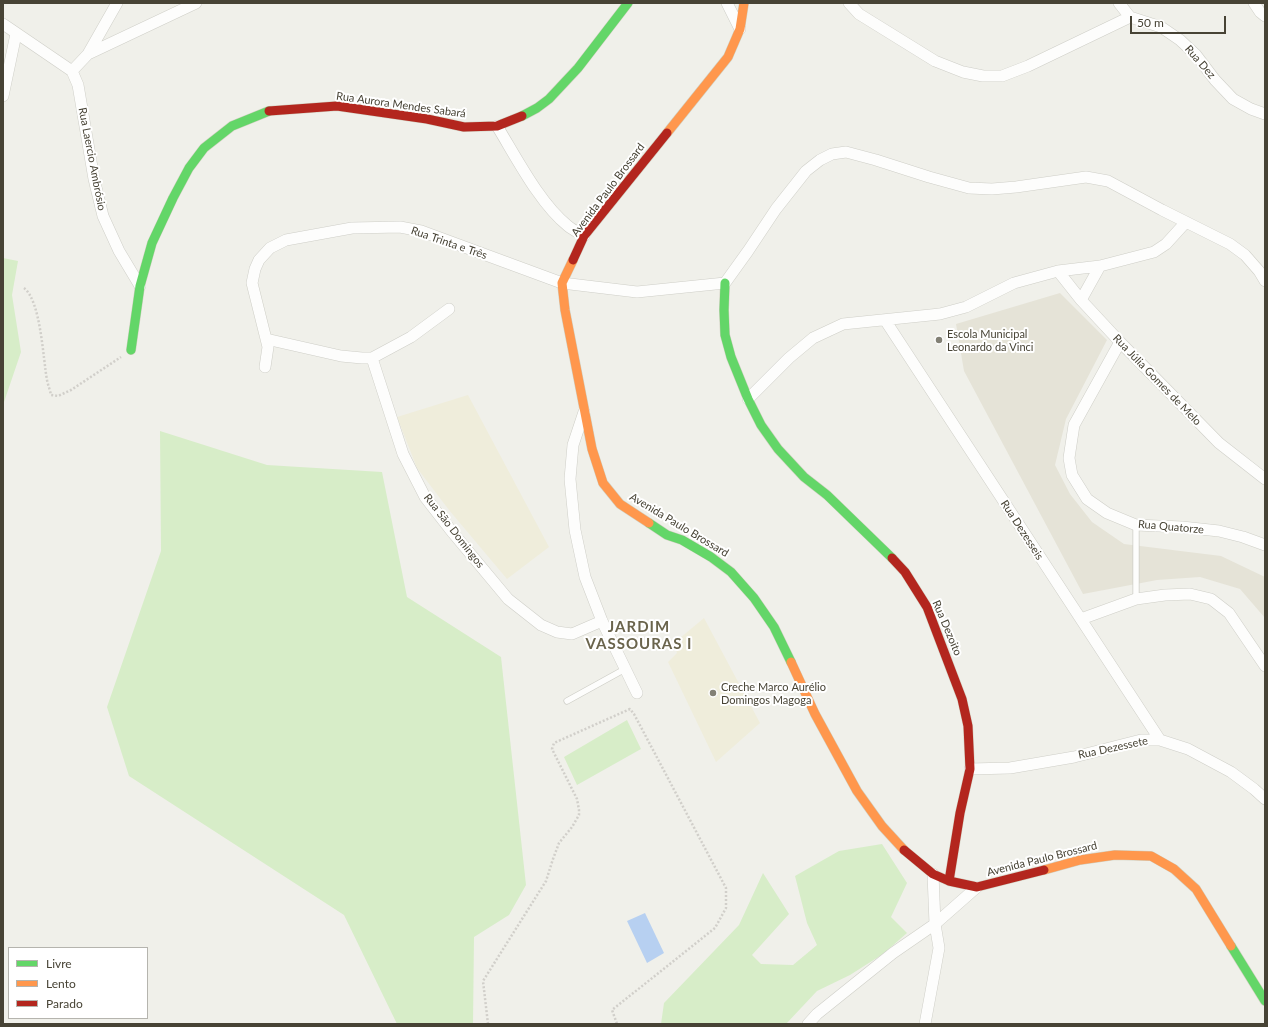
<!DOCTYPE html>
<meta charset="utf-8">
<style>
body{margin:0}
#map{position:relative;width:1268px;height:1027px;overflow:hidden;background:#f0f0ea;font-family:Lato,sans-serif}
canvas{display:block}
.frame{position:absolute;inset:0;border:4px solid #474335;pointer-events:none}
.legend{position:absolute;left:8px;top:947px;width:140px;height:72px;box-sizing:border-box;background:#fff;border:1px solid #b5b4ae;margin:0;padding:5px 7px;list-style:none;font-size:12px;color:#474335}
.legend li{display:flex;align-items:center;gap:8px;height:20px}
.legend b{width:20px;border:1px solid #b5b4ae}
.scale{position:absolute;left:1130px;top:16px;width:96px;height:18px;box-sizing:border-box;border:2px solid #474335;border-top:0;padding-left:5px;font-size:12px;line-height:14px;white-space:nowrap;color:#474335;-webkit-text-stroke:3px #fff;paint-order:stroke}
</style>
<div id="map">
<canvas width="1268" height="1027"></canvas>
<div class="frame"></div>
<ul class="legend">
<li><b style="height:5px;background:#63d668"></b>Livre</li>
<li><b style="height:5px;background:#ff974d"></b>Lento</li>
<li><b style="height:5px;background:#b3261e"></b>Parado</li>
</ul>
<div class="scale">50 m</div>
</div>
<script>
const ctx = document.querySelector('canvas').getContext('2d');
ctx.lineJoin = 'round';
function fill(path, color) { ctx.fillStyle = color; ctx.fill(path, 'evenodd'); }
function trace(path, color, width, dash) { ctx.strokeStyle = color; ctx.lineWidth = width; ctx.lineCap = dash ? 'butt' : 'round'; ctx.setLineDash(dash || []); ctx.stroke(path); }
function label(font, color, halo, rows, align = 'center') {
  ctx.font = font + ' Lato,sans-serif'; ctx.lineWidth = 4; ctx.setLineDash([]); ctx.textBaseline = 'middle'; ctx.strokeStyle = halo; ctx.fillStyle = color; for (const [text, x, y, turn = 0] of rows) {
    ctx.save(); ctx.translate(x, y); ctx.rotate((+turn || 0) * Math.PI / 180); ctx.textAlign = isNaN(turn) ? turn : align; if (halo) ctx.strokeText(text, 0, 0); ctx.fillText(text, 0, 0); ctx.restore();
  }
}
fill(new Path2D(`
 M1060,293L1107,340L1066,419L1055,465L1070,494L1092,522L1124,544L1221,556L1265,577V618L1240,589L1200,577L1157,580L1083,594L964,371L956,324Z`), '#e5e3d7');
fill(new Path2D(`
 M468,395L549,547L507,579L449,510L417,468L397,417Z
 M704,618L760,723L716,762L668,662L677,653L674,643Z`), '#efeddb');
fill(new Path2D(`
 M3,258L18,261L12,295L21,352L3,405Z
 M160,431L267,465L382,472L407,597L501,657L526,885L509,915L474,937L473,1024H397L344,915L129,776L107,707L161,551Z
 M627,720L641,749L577,785L564,757Z
 M882,844L907,883L891,917L907,933L883,954L850,975L817,991L786,1024H661L664,1003L739,925L763,873L789,914L752,955L761,964L793,965L817,945L807,923L795,876L839,851Z`), '#d7edc8');
fill(new Path2D(`
 M645,913L664,953L647,963L627,921Z`), '#b7d0f1');
const lane = new Path2D(`
 M1136,525V599
 M567,701L625,669`);
const street = new Path2D(`
 M727,3L740,29
 M849,3L859,14L935,61L963,72L983,76H1002L1028,66L1130,17
 M1119,3L1130,17
 M1254,3L1260,12L1265,16
 M1130,17L1161,27L1180,40L1196,55L1215,80L1233,99L1251,109L1265,114
 M3,24L72,71
 M88,54L117,3
 M72,71L78,85L94,179L103,216L119,251L140,286
 M72,71L88,54L196,3
 M3,96L16,34
 M497,126C516,157 540,204 568,226C573,230 579,233 584,236
 M1058,271L1081,300L1120,342L1219,443L1265,479
 M1081,300L1100,266
 M885,320L1160,740
 M266,339L341,356L362,358H372L411,337L449,309
 M1120,342L1074,425L1069,458L1072,475L1087,499L1107,513L1136,525L1182,527L1219,531L1243,537L1265,545
 M372,358L403,454L425,497L453,533L508,599L541,625L557,632L572,634L602,621
 M265,367L268,347L252,283L255,269L259,260L270,248L286,240L352,228L400,227L421,231L562,283L637,292L725,283L748,251L776,209L806,171L820,160L832,154L846,152L876,160L929,177L969,188L992,189L1016,187L1086,177L1108,181L1162,210L1230,244L1245,255L1259,271L1265,281
 M748,399L789,358L813,338L843,324L940,314L966,307L1014,283L1058,271L1100,266L1154,252L1166,244L1186,222
 M584,412L573,445L570,479L575,530L585,577L602,621L637,693
 M1081,619L1136,599L1165,595L1190,594L1211,599L1229,613L1265,666
 M970,769L1010,768L1074,757L1141,740H1160L1188,749L1231,772L1254,789L1265,799
 M808,1024L817,1014L893,953L935,924L977,887
 M925,1024L939,948L935,924L933,874`);
const fast = new Path2D(`
 M522,116L537,108L549,99L578,68L628,3
 M725,283L724,310L725,335L731,357L748,399L761,425L778,449L804,477L827,495L892,558
 M131,350L140,286L152,243L173,198L189,168L204,148L232,126L269,111
 M649,523L667,535L682,540L711,557L731,572L754,598L774,627L791,662
 M1231,946L1265,1001`);
const slow = new Path2D(`
 M667,133L728,57L740,29L744,3
 M573,260L562,283L565,310L592,449L603,483L620,504L649,523
 M791,662L815,714L857,791L882,826L904,850
 M1044,870L1080,860L1115,855L1151,856L1174,869L1196,889L1231,946`);
const jam = new Path2D(`
 M269,111L337,106L427,119L464,127L497,126L522,116
 M573,260L584,236L667,133
 M892,558L905,572L927,607L962,699L968,726L970,769L960,813L949,881
 M904,850L933,874L949,881L977,887L1044,870`);
trace(lane, '#cecec7', 7);
trace(street, '#cecec7', 12);
trace(fast, '#d0cfc0', 10);
trace(slow, '#d0cfc0', 10);
trace(jam, '#d0cfc0', 10);
trace(new Path2D(`
 M24,288C41,301 43,359 47,380C48,385 50,390 51,395L58,396L71,390L121,357
 M488,1024L483,981L546,881L553,859L559,843L572,827L579,815V810L577,799L552,749L554,743L630,709L634,714L726,888V908L715,928L612,1010L617,1024`), '#d1cfca', 2.5, [2, 2]);
trace(lane, '#fdfdfc', 5.5);
trace(street, '#fdfdfc', 11);
trace(fast, '#63d668', 9);
trace(slow, '#ff974d', 9);
trace(jam, '#b3261e', 9);
for (const [x, y, r, color] of [
 [939,340,4,"#828074"],
 [713,693,4,"#828074"]
]) { const dot = new Path2D(); dot.arc(x, y, r, 0, 2 * Math.PI); ctx.fillStyle = color; ctx.fill(dot); trace(dot, '#fff', 1.5); }
label('11px', '#474335', '#fff', [
 ["Rua Dez",1200,62,49],
 ["Rua Aurora Mendes Sabará",401,105,8],
 ["Rua Laercio Ambrósio",92,159,79],
 ["Avenida Paulo Brossard",608,190,-53],
 ["Rua Trinta e Três",449,243,19],
 ["Rua Júlia Gomes de Melo",1157,380,46],
 ["Avenida Paulo Brossard",679,525,31],
 ["Rua Quatorze",1171,527,5],
 ["Rua Dezesseis",1022,530,57],
 ["Rua São Domingos",454,531,52],
 ["Rua Dezoito",947,628,67],
 ["Rua Dezessete",1113,748,-12],
 ["Avenida Paulo Brossard",1042,859,-14]
]);
label('11px', '#474335', '#fff', [
 ["Escola Municipal",947,334],
 ["Leonardo da Vinci",947,347],
 ["Creche Marco Aurélio",721,687],
 ["Domingos Magoga",721,700]
], 'left');
ctx.letterSpacing = '1px';
label('bold 15px', '#6a644c', '#fff', [
 ["JARDIM",639,627],
 ["VASSOURAS I",639,644]
]);
ctx.letterSpacing = '0px';
</script>
